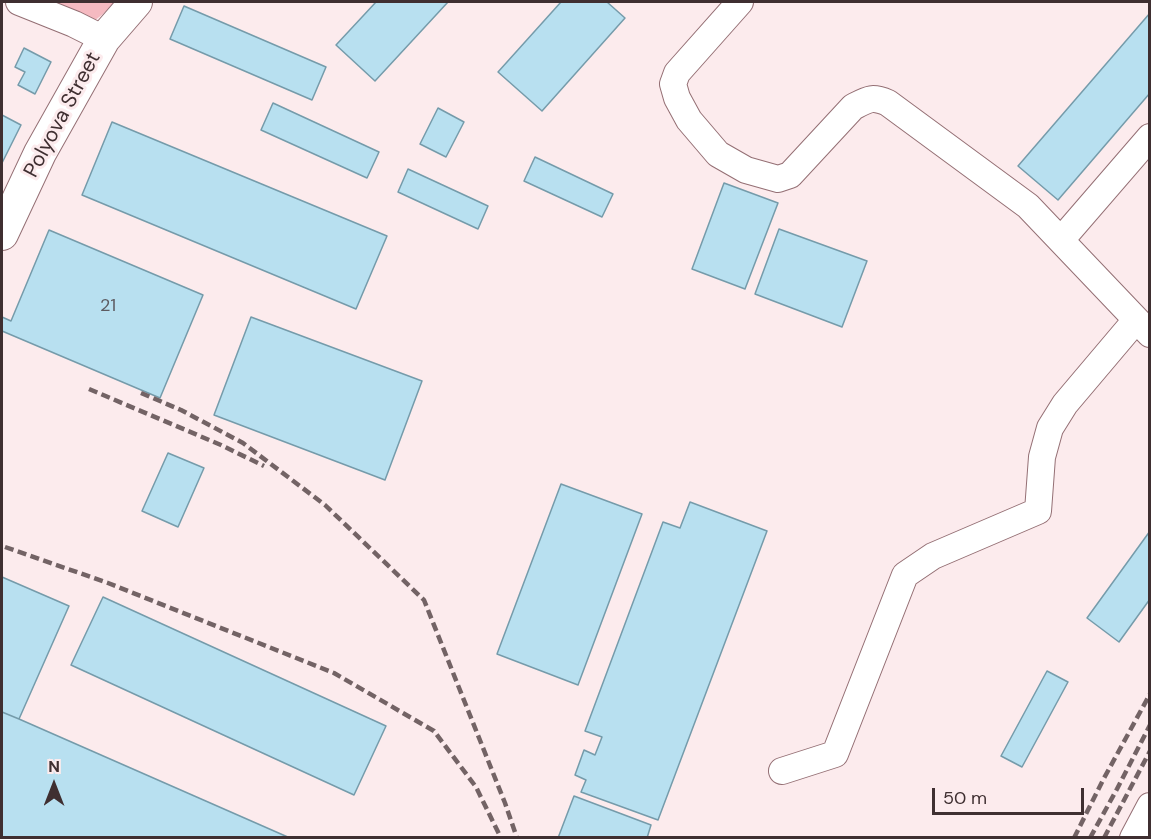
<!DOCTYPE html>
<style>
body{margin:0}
#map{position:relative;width:1151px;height:839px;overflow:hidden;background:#fcebed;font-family:"DM Sans",sans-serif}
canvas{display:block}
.frame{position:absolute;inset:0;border:3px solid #3f2f31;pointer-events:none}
.north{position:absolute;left:24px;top:755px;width:60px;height:60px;-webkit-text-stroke:4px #fcebed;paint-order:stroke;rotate:0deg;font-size:16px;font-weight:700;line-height:24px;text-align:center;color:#3f2f31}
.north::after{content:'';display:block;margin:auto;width:21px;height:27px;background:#3f2f31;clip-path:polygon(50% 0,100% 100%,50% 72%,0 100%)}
.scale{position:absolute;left:932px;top:788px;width:152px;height:27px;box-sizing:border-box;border:3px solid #3f2f31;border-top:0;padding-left:8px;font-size:18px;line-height:21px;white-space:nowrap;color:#3f2f31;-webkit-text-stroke:4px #fcebed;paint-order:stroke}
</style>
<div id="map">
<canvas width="1151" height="839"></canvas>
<div class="frame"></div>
<div class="north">N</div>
<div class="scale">50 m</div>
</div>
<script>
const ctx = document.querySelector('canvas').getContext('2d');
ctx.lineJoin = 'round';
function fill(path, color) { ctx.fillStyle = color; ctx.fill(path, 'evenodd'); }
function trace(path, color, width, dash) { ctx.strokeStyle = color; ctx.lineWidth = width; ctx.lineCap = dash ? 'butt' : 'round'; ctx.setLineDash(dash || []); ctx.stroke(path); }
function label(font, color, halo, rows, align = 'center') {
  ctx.font = font + ' "DM Sans",sans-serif'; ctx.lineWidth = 6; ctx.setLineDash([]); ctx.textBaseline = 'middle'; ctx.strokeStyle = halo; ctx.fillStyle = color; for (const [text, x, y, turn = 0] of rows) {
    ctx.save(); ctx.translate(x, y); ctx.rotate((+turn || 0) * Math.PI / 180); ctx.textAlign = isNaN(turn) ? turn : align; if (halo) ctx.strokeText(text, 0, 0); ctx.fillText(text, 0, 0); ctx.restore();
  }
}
fill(new Path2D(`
 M39,2H115L103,14L94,21Z`), '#f5bac1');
const building = new Path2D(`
 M376,2H448L375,81L336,45Z
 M561,2H607L625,18L542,111L498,72Z
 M184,6L326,67L312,100L170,39Z
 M1150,13V93L1058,200L1018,166Z
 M24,48L51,62L35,94L18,85L25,72L15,67Z
 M273,103L379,152L367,178L261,130Z
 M438,108L464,122L446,157L420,144Z
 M2,115L21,125L2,163Z
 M112,122L387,236L356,309L82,195Z
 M535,157L613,194L602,217L524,181Z
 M408,169L488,206L478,229L398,192Z
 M724,183L778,203L745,289L692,269Z
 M779,229L867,261L842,327L755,294Z
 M49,230L203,295L160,398L2,331V317L11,321Z
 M251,317L422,381L385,480L214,415Z
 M168,453L204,468L178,527L142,511Z
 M561,484L642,514L578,685L497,654Z
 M690,502L767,531L658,820L581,792L586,780L575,775L584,750L595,755L602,737L585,731L663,522L680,528Z
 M1150,531V599L1119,642L1087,618Z
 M2,577L69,606L19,719L2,712Z
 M103,597L386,726L354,795L71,665Z
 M1047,671L1068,682L1022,767L1001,756Z
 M2,712L19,719L290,838H2Z
 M574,796L651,825L647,838H558Z`);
fill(building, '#b8e0f0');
trace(building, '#759baa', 1.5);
const minor = new Path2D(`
 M19,2L74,24L104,39
 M740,2L677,73L673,84L677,98L689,120L718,154L746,170L778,179L790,175L853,107C868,99 872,96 888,103L1028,206L1150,334
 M1061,240L1150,137
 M782,771L835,754L905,575L933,556L1038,511L1042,457L1050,428L1065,404L1136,320
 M1133,838L1150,806`);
const major = new Path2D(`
 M2,234L40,153L104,39L136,2`);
trace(minor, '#946f74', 28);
trace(major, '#946f74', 34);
trace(minor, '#fff', 26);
trace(major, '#fff', 32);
trace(new Path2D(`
 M89,389L221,445L264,466
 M141,393L181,410L243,443L325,505L424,600L505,803L517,838
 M5,547L108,583L334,673L434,731L476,787L501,838
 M1074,838L1103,780L1150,694
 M1090,838L1117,789L1150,725
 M1104,838L1150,751`), '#736365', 4.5, [9, 4.5]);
label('18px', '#5d5b61', null, [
 ["21",108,306]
]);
label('21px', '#3f2f31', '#fcebed', [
 ["Polyova Street",63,115,-62]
]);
</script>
